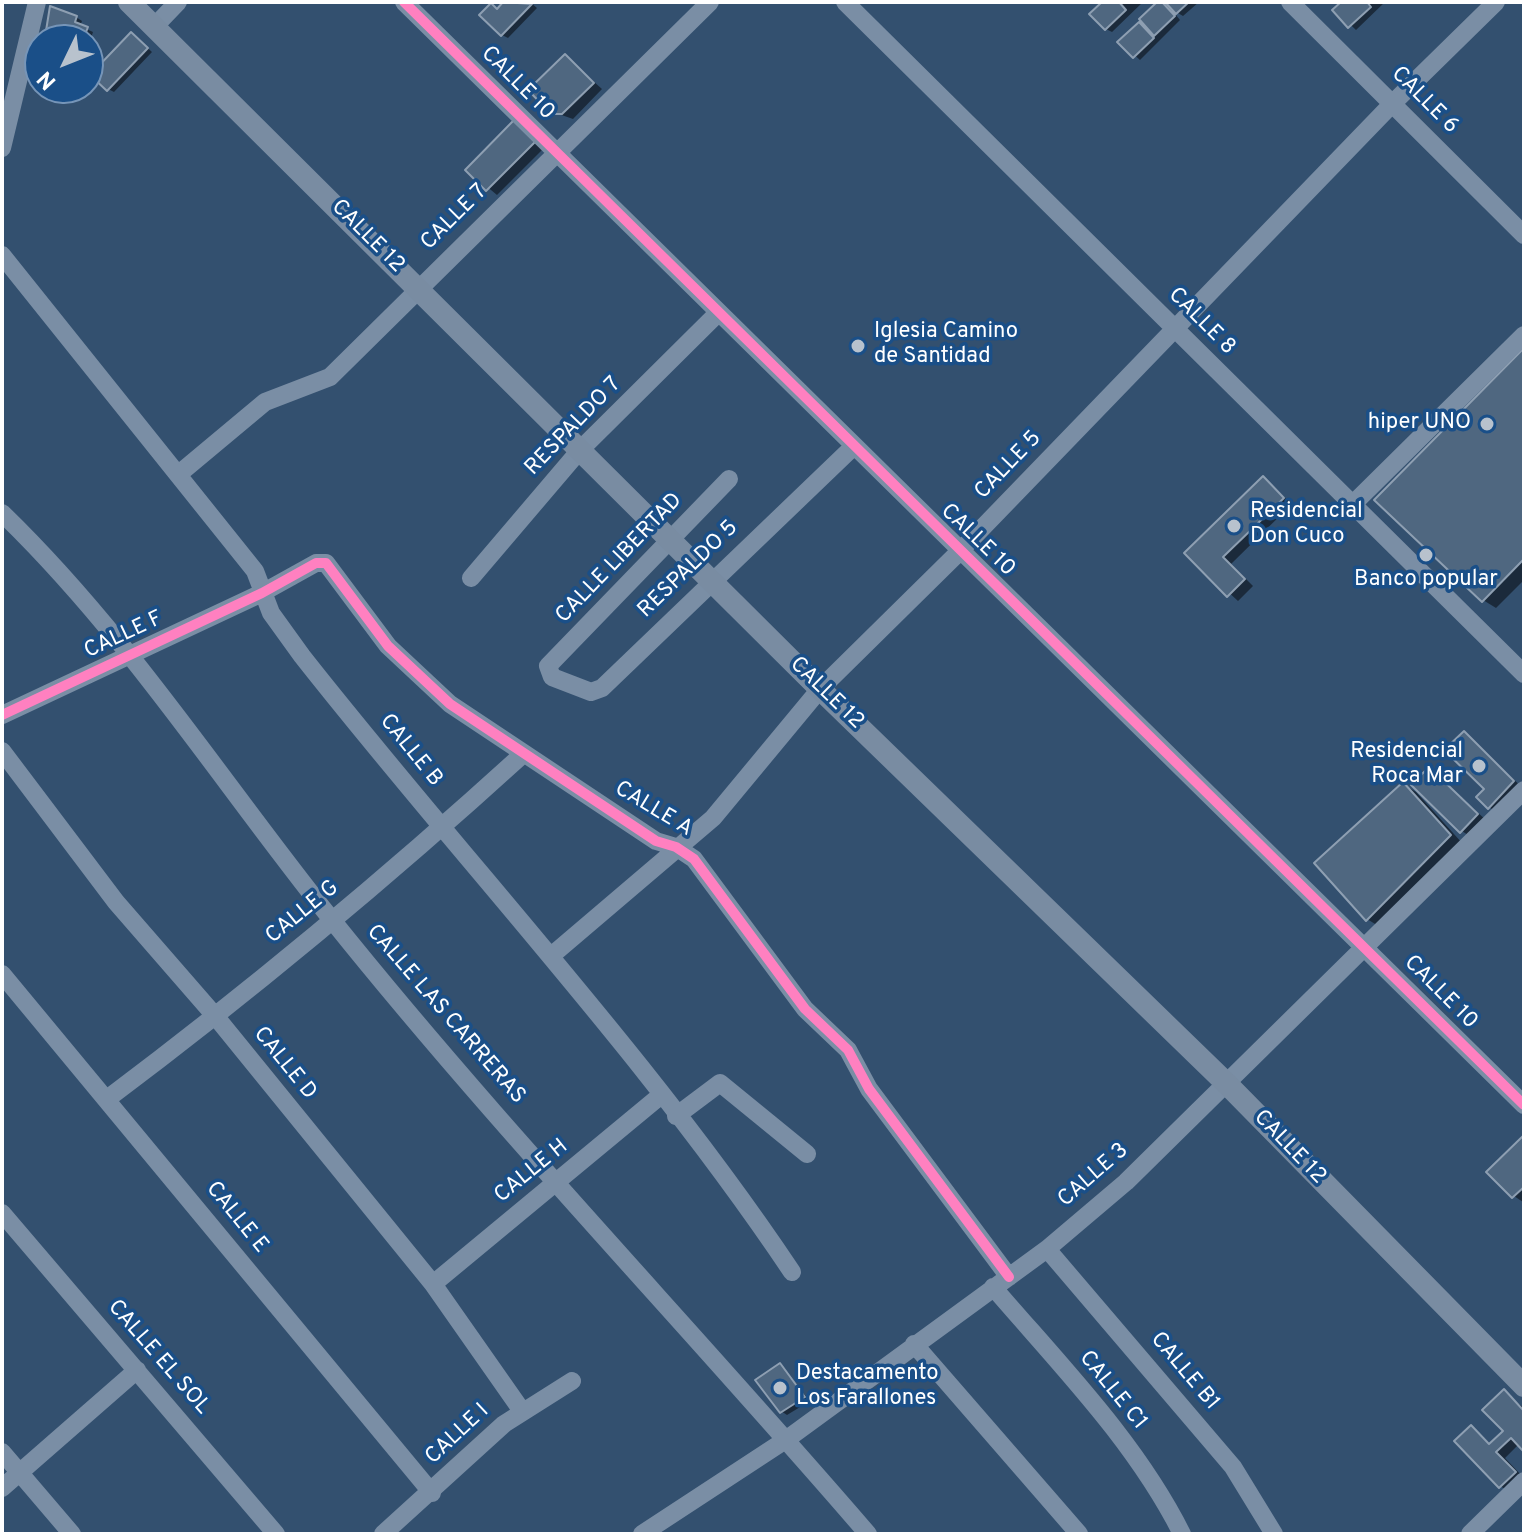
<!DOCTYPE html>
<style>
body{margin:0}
#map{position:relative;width:1526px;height:1536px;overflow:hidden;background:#33506f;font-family:Overpass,sans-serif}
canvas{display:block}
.frame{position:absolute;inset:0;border:4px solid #fff;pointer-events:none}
.north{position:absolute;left:24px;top:24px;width:80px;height:80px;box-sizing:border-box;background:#1a4f88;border:2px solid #7695b8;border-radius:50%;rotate:227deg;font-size:22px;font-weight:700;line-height:32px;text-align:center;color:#fff}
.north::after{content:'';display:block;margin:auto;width:28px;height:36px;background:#b8c2cd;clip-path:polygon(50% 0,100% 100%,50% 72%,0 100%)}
</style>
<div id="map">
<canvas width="1526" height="1536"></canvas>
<div class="frame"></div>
<div class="north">N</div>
</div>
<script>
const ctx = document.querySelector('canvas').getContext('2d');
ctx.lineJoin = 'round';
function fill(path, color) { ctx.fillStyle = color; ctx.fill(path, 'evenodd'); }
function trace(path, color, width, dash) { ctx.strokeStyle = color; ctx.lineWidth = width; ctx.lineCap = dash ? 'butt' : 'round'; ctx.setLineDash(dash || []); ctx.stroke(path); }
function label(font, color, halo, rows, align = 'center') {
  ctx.font = font + ' Overpass,sans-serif'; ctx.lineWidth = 7; ctx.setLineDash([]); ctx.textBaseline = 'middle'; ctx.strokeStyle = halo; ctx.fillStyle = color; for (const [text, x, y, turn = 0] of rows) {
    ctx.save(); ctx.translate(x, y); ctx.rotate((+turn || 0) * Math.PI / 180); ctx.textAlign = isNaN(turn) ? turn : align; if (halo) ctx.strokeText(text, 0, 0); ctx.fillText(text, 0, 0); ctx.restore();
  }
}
fill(new Path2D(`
 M506,2H530L537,8L508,38L502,35L491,5L499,10Z
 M1104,2H1143L1112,32L1106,29Z
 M1160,2L1173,9L1167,2H1199L1183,16L1171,9L1180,20L1140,60L1120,42Z
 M1343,2H1385L1356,30L1335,10Z
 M76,17L82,21L80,26L93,32L88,47V40H55L47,36Z
 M137,38L152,52L114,92L108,89Z
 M565,56L602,89L573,119L553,112Z
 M514,123L544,148L497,195L467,170Z
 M1524,350V580L1496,608L1483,600Z
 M1263,479L1292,504L1231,564L1253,586L1238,601L1187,554Z
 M1464,734L1523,788L1498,813L1489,807L1487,789Z
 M1430,769L1487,821L1471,837L1462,831Z
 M1403,784L1416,792L1463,844L1380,927L1367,919Z
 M1524,1138V1201L1523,1202L1514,1196Z
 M780,1365L810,1401L787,1415L781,1411Z
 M1504,1392L1524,1408V1449L1519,1444L1505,1458L1524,1478L1510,1492L1500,1486L1471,1428L1492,1445L1506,1431Z`), '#0007');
const building = new Path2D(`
 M503,2L532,4L501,36L479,15L491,3L497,9Z
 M1102,2H1119L1126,10L1105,30L1089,14Z
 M1157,2H1162L1175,16L1154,36L1139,19Z
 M1165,2H1189L1176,14Z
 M1341,2H1367L1371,7L1348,28L1332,10Z
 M50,6L77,16L75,22L88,27L83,40L45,37Z
 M1139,22L1154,38L1133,58L1117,42Z
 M131,32L148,48L107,91L90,75Z
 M565,54L594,83L562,114H551L528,90Z
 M514,120L536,141L486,191L465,170Z
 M1524,348V559L1482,602L1374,500Z
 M1263,476L1284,498L1223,557L1245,579L1227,597L1184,553Z
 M1464,731L1514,781L1488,809L1476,797L1484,789L1444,750Z
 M1429,767L1478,814L1460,833L1411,785Z
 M1403,782L1451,835L1366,921L1314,863Z
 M1524,1135V1187L1512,1198L1486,1172Z
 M780,1363L805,1397L780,1413L755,1380Z
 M1504,1389L1524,1411V1452L1511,1438L1496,1452L1516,1472L1499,1488L1454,1441L1471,1425L1489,1444L1503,1431L1482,1410Z`);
fill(building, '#4f6780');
trace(building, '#8e9fb2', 2);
trace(new Path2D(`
 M404,2L1524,1105
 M845,2L1524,674
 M1290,2L1524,235
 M154,27L178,2
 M2,148L37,2
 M2,255L255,571L271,613L302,656C464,862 646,1054 792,1272
 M180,473L265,402L330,377L710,2
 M729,479L548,666L552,677L591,692L602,688L853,447
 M1352,505L1524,335
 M2,513C129,636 222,783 332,920C502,1132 691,1328 868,1534
 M471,578L580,450L718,313
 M2,715L262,593L316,563H326L388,646L450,704L656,841L676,847L694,859L805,1009L848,1050L869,1089L1009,1277
 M2,751L116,902L216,1017L433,1284L522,1411
 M551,956L713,818L820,689L959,552L1393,103L1496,2
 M2,974L432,1493
 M107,1099C251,991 389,876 522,755
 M676,1116L720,1083L807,1154
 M2,1213L276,1534
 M1047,1249L1233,1467L1274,1534
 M433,1284L660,1096
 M993,1287C1060,1365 1136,1442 1182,1534
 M914,1344L1079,1534
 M2,1452L72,1534
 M2,1488L137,1370
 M383,1534L504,1424L572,1381
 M642,1534L787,1439L1047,1249L1126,1182L1524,790
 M1470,1534L1524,1481`), '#7a8ea5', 18);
trace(new Path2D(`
 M129,2L820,689L1227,1084L1524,1386`), '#798ca2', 22);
trace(new Path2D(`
 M404,2L1524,1105
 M2,715L262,593L316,563H326L388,646L450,704L656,841L676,847L694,859L805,1009L848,1050L869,1089L1009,1277`), '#ff80c0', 10);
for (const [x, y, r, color] of [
 [858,346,8,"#b8c2cd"],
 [1487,424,8,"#b8c2cd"],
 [1234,526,8,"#b8c2cd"],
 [1426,555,8,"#b8c2cd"],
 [1479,766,8,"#b8c2cd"],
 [780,1388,8,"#b8c2cd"]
]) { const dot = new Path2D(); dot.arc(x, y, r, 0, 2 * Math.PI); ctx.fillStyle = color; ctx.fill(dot); trace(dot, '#1a4f88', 3); }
label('22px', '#fff', '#1a4f88', [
 ["CALLE 10",517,84,45],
 ["CALLE 6",1424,101,45],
 ["CALLE 7",455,218,-45],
 ["CALLE 12",367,237,45],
 ["CALLE 8",1201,322,45],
 ["RESPALDO 7",574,427,-46],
 ["CALLE 5",1009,466,-46],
 ["CALLE 10",977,541,44],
 ["CALLE LIBERTAD",620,559,-46],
 ["RESPALDO 5",689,570,-44],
 ["CALLE F",124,636,-25],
 ["CALLE 12",826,694,44],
 ["CALLE B",410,751,51],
 ["CALLE A",653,810,31],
 ["CALLE G",303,913,-39],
 ["CALLE 10",1440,993,45],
 ["CALLE LAS CARRERAS",445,1015,49],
 ["CALLE D",284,1064,51],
 ["CALLE 12",1289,1148,46],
 ["CALLE H",532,1172,-39],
 ["CALLE 3",1094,1176,-41],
 ["CALLE E",236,1218,51],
 ["CALLE EL SOL",158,1358,49],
 ["CALLE B1",1184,1372,50],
 ["CALLE C1",1112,1391,51],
 ["CALLE I",458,1435,-43]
]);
label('22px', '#fff', '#1a4f88', [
 ["Iglesia Camino",874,333],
 ["de Santidad",874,358],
 ["hiper UNO",1471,424,"right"],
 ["Residencial",1250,513],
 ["Don Cuco",1250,538],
 ["Banco popular",1426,581,"center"],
 ["Residencial",1463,753,"right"],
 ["Roca Mar",1463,778,"right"],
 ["Destacamento",796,1375],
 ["Los Farallones",796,1400]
], 'left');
</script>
